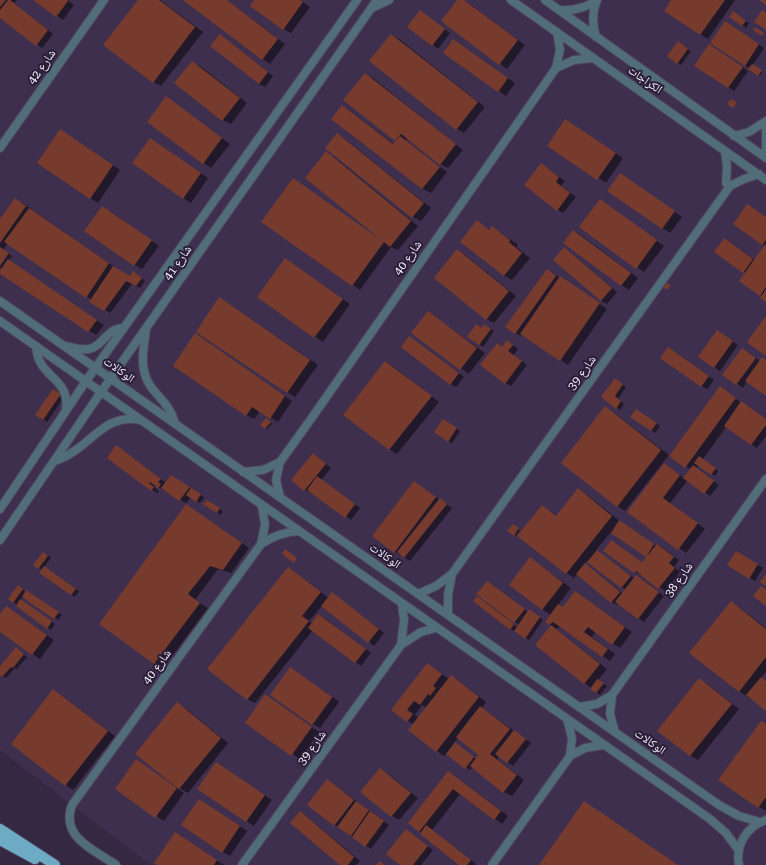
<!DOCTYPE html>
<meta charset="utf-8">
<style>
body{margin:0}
canvas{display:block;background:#342842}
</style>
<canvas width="766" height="865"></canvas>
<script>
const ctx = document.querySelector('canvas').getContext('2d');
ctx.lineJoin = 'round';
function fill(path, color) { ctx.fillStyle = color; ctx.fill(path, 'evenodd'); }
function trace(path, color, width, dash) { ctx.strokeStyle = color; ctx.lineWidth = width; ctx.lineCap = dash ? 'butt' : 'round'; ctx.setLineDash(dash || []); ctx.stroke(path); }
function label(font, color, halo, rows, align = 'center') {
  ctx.font = font + ' "Roboto Serif","Noto Naskh Arabic",serif'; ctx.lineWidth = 4; ctx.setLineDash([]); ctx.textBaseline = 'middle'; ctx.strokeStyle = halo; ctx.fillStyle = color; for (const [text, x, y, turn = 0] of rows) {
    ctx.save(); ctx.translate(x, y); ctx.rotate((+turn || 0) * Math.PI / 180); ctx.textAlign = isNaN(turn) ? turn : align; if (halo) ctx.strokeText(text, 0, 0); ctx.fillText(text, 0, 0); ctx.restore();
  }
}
fill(new Path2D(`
 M0,0H766V865H151L0,750Z`), '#3f2f4f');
fill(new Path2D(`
 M0,0H17L14,3L53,34L42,48L0,18Z
 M34,0H67L74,5L63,20Z
 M139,0H160L203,32L161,86L153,82Z
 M184,0H227L285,44L270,64L262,59Z
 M255,0H300L310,7L291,33L283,29Z
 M458,0H463L467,2L525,45L507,69L500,64Z
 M673,0H735L708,39L700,34Z
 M425,15L450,33L438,49L408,27Z
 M736,15L749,23L746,28L730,17Z
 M731,26L764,48L753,65L762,72L760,76L745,65Z
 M392,35L399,39L485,107L464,133L457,129Z
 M226,39L273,76L265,87L259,84Z
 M461,45L515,83L506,96L499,91Z
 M682,45L691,51L681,65L678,63Z
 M715,48L748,71L734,91L696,65Z
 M192,62L200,66L247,103L231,124L223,120L175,83Z
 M365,74L373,78L463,150L448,168L440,164L408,138L406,141L447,172L431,193L423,189L333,118L343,106L350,111L394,144L397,142L344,100Z
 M166,97L230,144L211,168L204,163Z
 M573,125L623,158L606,183L548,145Z
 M68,135L120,170L98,203L90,198Z
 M150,139L208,178L191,203L183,198Z
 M345,139L431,208L421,221L413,217L326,148Z
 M327,153L334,157L418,226L398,250L391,247L360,290L263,222L383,242L384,241Z
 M547,168L565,181L561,186L576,197L563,213L558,210Z
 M628,179L682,217L670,233L608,191Z
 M600,200L664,246L644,272L580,227Z
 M21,202L116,268L130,277L137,274L145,281L140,288L132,284L110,313L91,301L92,300L8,243L3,250L12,256L9,261L104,325L96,335L0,273L3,269L0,267V221Z
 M110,211L159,246L142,269L135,265Z
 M766,218V301L762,296L740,281L746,273L743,272L730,243L755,260L765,246L734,224Z
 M477,222L490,230L492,227L500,232L518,245L516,247L530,258L512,280L505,276L461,242Z
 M574,231L581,235L638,278L629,290L621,285Z
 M564,248L570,252L617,292L607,304L601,301Z
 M457,251L465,255L516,296L494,323L486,319Z
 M293,264L350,304L323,342L258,297Z
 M547,270L560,278L561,277L568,282L607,309L568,365L522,334L521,336L515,333Z
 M227,303L318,365L295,397L287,392Z
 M428,312L485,353L469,374L412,333Z
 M485,325L494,331L483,347L468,336L482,329Z
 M723,335L738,345L720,371L700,357Z
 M203,339L292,401L278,422L260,411L254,419L246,415Z
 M415,341L464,377L456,387L450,384Z
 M513,345L518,349L514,355L527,365L511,386L505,383L502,348Z
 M674,351L714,380L707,389L701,386Z
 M748,352L760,361H766V395L747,381L743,388L724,375Z
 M386,362L393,366L439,402L397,454L389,449Z
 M618,382L626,387L618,399L624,404L620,410L602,397Z
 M720,388L766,419V436L757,448L726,427L703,459L718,471L715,476L699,465L696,468L719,485L710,496L688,480L670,503L705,529L686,553L629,512L665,464L684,478L691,470L671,456Z
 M57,392L64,397L47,422L43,419Z
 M605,408L613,412L669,455L625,511L617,506Z
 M640,412L660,426L655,433L632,417Z
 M267,420L272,424L267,429L261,425Z
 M447,422L460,431L452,443L448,441Z
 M122,450L166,483L177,480L204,497L200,503L191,497L186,503L155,485L154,487L159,491L157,493L152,490Z
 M313,454L331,468L321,480L360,508L351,520L311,492V493L305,490Z
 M414,482L452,508L410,561L395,552Z
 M578,489L586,494L625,525L656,546L657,545L663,548L679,560L674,567L680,572L665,591L641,574L640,575L635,572L612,541L643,563L648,557L611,532L596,550L634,578L642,579L664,596L644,622L618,604L617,605L611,602L577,574L574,578L566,573L542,506L557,516ZM587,561L626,590L623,594L591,568L585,564Z
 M211,503L223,511L221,515L204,504Z
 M194,510L249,548L231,573L218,569L195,600L208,608L163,668L101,624Z
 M513,525L520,530L516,536L509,531Z
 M736,552L763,568L755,581L728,565Z
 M47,555L51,558L44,567L79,591L75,597L40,572L42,570L35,565Z
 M530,559L571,588L558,605L564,608L583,597L632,632L620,648L595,632L592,637L615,654L610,661L560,627L556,629L607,669L598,680L607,686L600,695L537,645L552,626L546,622L551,615L543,610L510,585Z
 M289,568L329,598L338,597L384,633L374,646L322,606L309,621L312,623L324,618L371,653L361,666L313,630L255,703L247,699Z
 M487,582L528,612L533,613L543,620L529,640L514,630V631L510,629L481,599L517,627L519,625L478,594Z
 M18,587L62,615L58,620L23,597L20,600L55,624L51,630L9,599Z
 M731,602L739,607L766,628V672L761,678L766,681V709L739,691Z
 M6,607L54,640L40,659L0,631V615Z
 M19,650L27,657L17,669L15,668L6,678L0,674V667Z
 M427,664L449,679L451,676L459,681L486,702L482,708L531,743L513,766L499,756L497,759L524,780L512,796L504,792L472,767L470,770L447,753L444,756L437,751L414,725L392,710ZM422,705L427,708L419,718L415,715ZM458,738L480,754L476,759L454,743Z
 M699,679L707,684L739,709L698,760L691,756L659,731Z
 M54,690L61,695L115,736L73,790L66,785L12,744Z
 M266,695L319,732L300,759L246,722Z
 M333,697L339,702L320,728L313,724Z
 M177,704L185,708L228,743L188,793L179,788L178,789L184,793L164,821L116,789L137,761L177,788L178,787Z
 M766,725V811L759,807Z
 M216,763L272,800L254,826L246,821Z
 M380,769L388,774L418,798L399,820L392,816Z
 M449,772L456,777L508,816L502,824L461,793L432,830L476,864L475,865H461L409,823Z
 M333,784L389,825L371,849L335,825L308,804Z
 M207,805L247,831L230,856L222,852Z
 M300,812L306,816L360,861L356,865H342Z
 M406,830L433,850L421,865H402Z
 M183,838L224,865H159Z`), '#0007');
fill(new Path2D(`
 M0,0H6L0,7Z
 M8,0H10L48,30L36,46L0,18V10Z
 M33,0H67L68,1L56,17Z
 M138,0H159L195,27L153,83L103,45Z
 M183,0H227L278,39L262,60Z
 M254,0H300L303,2L283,30L250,6Z
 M457,0H464L518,40L499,65L441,21Z
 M671,0H725L700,35L664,11Z
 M759,0H766V5Z
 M420,10L445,29L432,46L407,27Z
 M762,10L766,13V30L754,22Z
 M733,11L746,21L742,26L729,17Z
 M725,21L759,44L745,66L710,43Z
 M755,27L764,33L762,36L753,30Z
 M220,34L268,72L259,84L210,46Z
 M391,34L478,102L456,130L369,61Z
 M453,39L508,78L498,92L443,53Z
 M678,41L688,49L677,64L667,56Z
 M709,44L743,67L728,88L694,66Z
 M192,61L240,98L222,121L174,83Z
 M752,64L762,70L758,76L748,69Z
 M365,73L456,144L440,165L401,134L395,141L343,100Z
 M166,96L222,138L203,164L147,122Z
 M731,99L737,102L733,108L727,104Z
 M342,105L393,144L400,136L440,167L422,189L331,119Z
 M565,119L616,153L597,180L547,146Z
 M60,129L113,165L90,199L37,163Z
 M337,133L424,203L412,218L325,148Z
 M150,138L201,173L183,199L132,163Z
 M326,151L411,221L390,247L305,178Z
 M541,163L559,177L556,182L570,193L557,211L524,185Z
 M620,173L675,211L662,229L607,191Z
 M293,178L384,242L352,286L261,222Z
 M15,198L26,206L0,243V219Z
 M600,199L657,240L636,269L579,227Z
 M747,204L766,217V240L762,245L733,224Z
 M102,206L152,240L134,266L84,231Z
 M29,208L109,263L86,298L4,242Z
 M477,220L489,230L492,226L510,240L509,242L522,253L504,276L460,242Z
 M573,230L631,273L621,286L563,243Z
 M724,238L753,259L743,273L714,252Z
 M766,243V287L760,296L739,281Z
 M0,247L9,253L0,266Z
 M564,247L612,288L601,301L553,260Z
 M457,249L509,291L486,320L434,278Z
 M285,258L343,299L314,338L257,297Z
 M8,259L97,320L88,332L0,274V271Z
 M113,266L130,276L133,271L142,278L136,286L126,281L104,311L89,302Z
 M547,269L556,276L515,334L505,327Z
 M560,276L600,303L560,361L520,334Z
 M665,282L671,285L667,290L663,287Z
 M766,289V302L760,298Z
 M219,297L310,360L287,393L196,332Z
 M428,311L477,348L460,370L411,333Z
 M766,316V326L752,346L747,342Z
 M476,324L482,328L484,324L491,329L479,345L467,337Z
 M766,327V356L752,346Z
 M717,330L733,341L714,368L698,357Z
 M195,333L285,396L270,419L252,407L246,416L173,366Z
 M409,336L459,373L450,385L401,347Z
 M507,340L513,345L508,351L522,361L505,384L480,365L497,343L502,347Z
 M668,347L709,376L701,387L660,358Z
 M742,348L756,358L736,385L722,375Z
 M762,357L766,360V396L745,381Z
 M385,361L432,396L389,450L343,415Z
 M615,378L623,384L615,396L621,401L616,409L601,397Z
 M720,386L736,398L685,468L669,456Z
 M53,389L61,394L43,420L35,415Z
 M741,401L766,419V425L751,445L724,426Z
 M605,406L661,450L617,507L561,463Z
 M636,409L657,423L651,431L630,417Z
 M266,418L271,422L265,429L260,425Z
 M443,419L457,428L448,442L434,432Z
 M116,445L161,479L158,482L161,484L158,488L150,482L149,483L154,487L151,491L107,458Z
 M313,453L326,464L304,491L291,480Z
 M699,456L716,468L711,475L694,463Z
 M664,463L680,475L663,498L698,523L678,550L627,512Z
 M693,465L714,481L704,494L683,478Z
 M171,475L190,487L179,501L161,488Z
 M317,476L355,504L345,518L307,490Z
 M414,481L436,497L394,553L372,536Z
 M191,488L201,494L196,502L186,495Z
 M578,488L612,516L566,574L517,536L542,505L556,516Z
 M440,498L447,504L404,558L397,552Z
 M207,500L220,508L217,513L201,503H205Z
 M186,504L242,543L223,570L210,566L188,594L200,603L154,664L99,624Z
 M619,520L654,544L646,557L611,533Z
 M513,524L519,528L514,536L507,531Z
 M611,540L642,562L657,544L674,557L669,563L675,568L658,589L636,571L634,573L603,551Z
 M285,549L297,558L294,563L282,554Z
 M597,550L631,576L621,588L587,562Z
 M736,551L758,564L749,579L727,565Z
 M43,552L48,556L38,569L33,565Z
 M530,557L563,583L542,610L509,585Z
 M585,563L620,592L611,603L576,574Z
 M44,566L76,589L71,595L39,573Z
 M288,567L321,592L302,616L309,621L247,700L207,669Z
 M766,574V586L760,582Z
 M636,575L659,592L638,619L615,602Z
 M487,581L525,609L514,623L476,594Z
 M18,585L23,589L13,603L8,599Z
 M761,586L766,590V606L753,596Z
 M26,590L59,612L54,619L22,597Z
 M575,591L625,627L612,645L588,627L584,632L608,649L602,657L553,622L549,625L545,622L558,604L563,607Z
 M332,592L379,629L368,643L321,606Z
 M477,596L514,624L510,630L473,601Z
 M20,599L52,621L47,629L16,606Z
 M731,601L766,629V657L739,692L689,653Z
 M6,606L47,635L32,655L0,632V614Z
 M529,609L540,617L525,639L514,631Z
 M318,614L366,649L355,663L308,628Z
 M551,625L600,664L584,684L535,645Z
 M16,647L24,654L13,668L11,667L2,677L0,675V666Z
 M427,663L442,674L433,686L436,688L430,696L428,694L420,705L414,701L407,710L413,714L407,722L391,710Z
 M290,667L332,697L312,725L270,695Z
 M451,675L479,697L436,752L408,730Z
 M761,677L766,681V711L746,695Z
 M699,678L732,704L690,756L657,731Z
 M597,679L604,683L596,693L590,689Z
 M53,689L108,731L65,786L11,744Z
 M265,694L312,727L291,756L245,723Z
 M177,702L221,738L179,789L135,754Z
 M480,706L510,729L490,754L517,775L503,793L470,766L478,755L456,737Z
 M761,721L766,724V797L758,808L718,780Z
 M514,730L526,739L507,763L495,754Z
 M455,742L474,757L465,769L446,754Z
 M136,759L177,788L155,818L115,789Z
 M216,762L265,795L246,822L197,789Z
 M380,768L411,793L391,817L360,792Z
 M448,771L501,811L494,820L453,789L419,832L408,823Z
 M327,779L354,800L334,826L307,805Z
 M199,799L240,826L222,853L181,825Z
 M356,801L369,810L351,836L337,827Z
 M584,801L678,865H539Z
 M300,811L354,857L348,865H340L290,823Z
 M370,811L384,821L365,847L352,837Z
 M426,825L471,860L467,865H459L420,834Z
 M406,829L428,846L413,865H400L386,854Z
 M175,832L217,860L214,865H157L154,863Z
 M380,861L384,865H376Z`), '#763b2d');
const minor = new Path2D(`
 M511,0L766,180
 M545,0L766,158
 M372,8L389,0
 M560,10C574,11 585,8 596,1
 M596,37C592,24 592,12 597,0
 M556,68L574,60L593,58
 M766,128V150
 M734,136L749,132L766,121
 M0,148L104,0
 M725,151L727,167L726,183L730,186
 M0,301L719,805L739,816L760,822
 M0,321L710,819L726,833L739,851
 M146,330C143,350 139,370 151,387C162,401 170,406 175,423
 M36,346C38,380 70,375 66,410
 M66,346C73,348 81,350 89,349C104,346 106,328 124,328
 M55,461C64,458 72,453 80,447C98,433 113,414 140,420
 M243,472L263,470L280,462
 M280,497L276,480L280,462L311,419L556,68L560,50L557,32
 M0,509L86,381L357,0
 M0,540L101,392L377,0
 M261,544L265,525L262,506
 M418,594L436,586L452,574L730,186L744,179L759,174
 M448,615V595L452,574
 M401,645L404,620L402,604
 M612,695L610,714L615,732
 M579,707L597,704L612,695L766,479
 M567,719L572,738L570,756
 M116,865C94,850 60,837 72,805L261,544C273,536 284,532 298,531
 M242,865L401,645L421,632L436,628
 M492,865L570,756L585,748L603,745
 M739,865C735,845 747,826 766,820`);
const primary = new Path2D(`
 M0,829L55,865
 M0,840L35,859`);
trace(minor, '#4f445c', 10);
trace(primary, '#4f445c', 12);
trace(minor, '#506d79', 8);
trace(primary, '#6daac3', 10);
label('12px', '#f6f1fe', '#2a1e37', [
 ["شارع 42",42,67,-55],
 ["الكراجات",645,80,35],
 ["شارع 40",408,258,-55],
 ["شارع 41",178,263,-55],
 ["الوكالات",119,370,35],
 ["شارع 39",582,373,-54],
 ["الوكالات",385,556,35],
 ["شارع 38",679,580,-55],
 ["شارع 40",157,667,-54],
 ["الوكالات",650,742,35],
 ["شارع 39",312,748,-54]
]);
</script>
